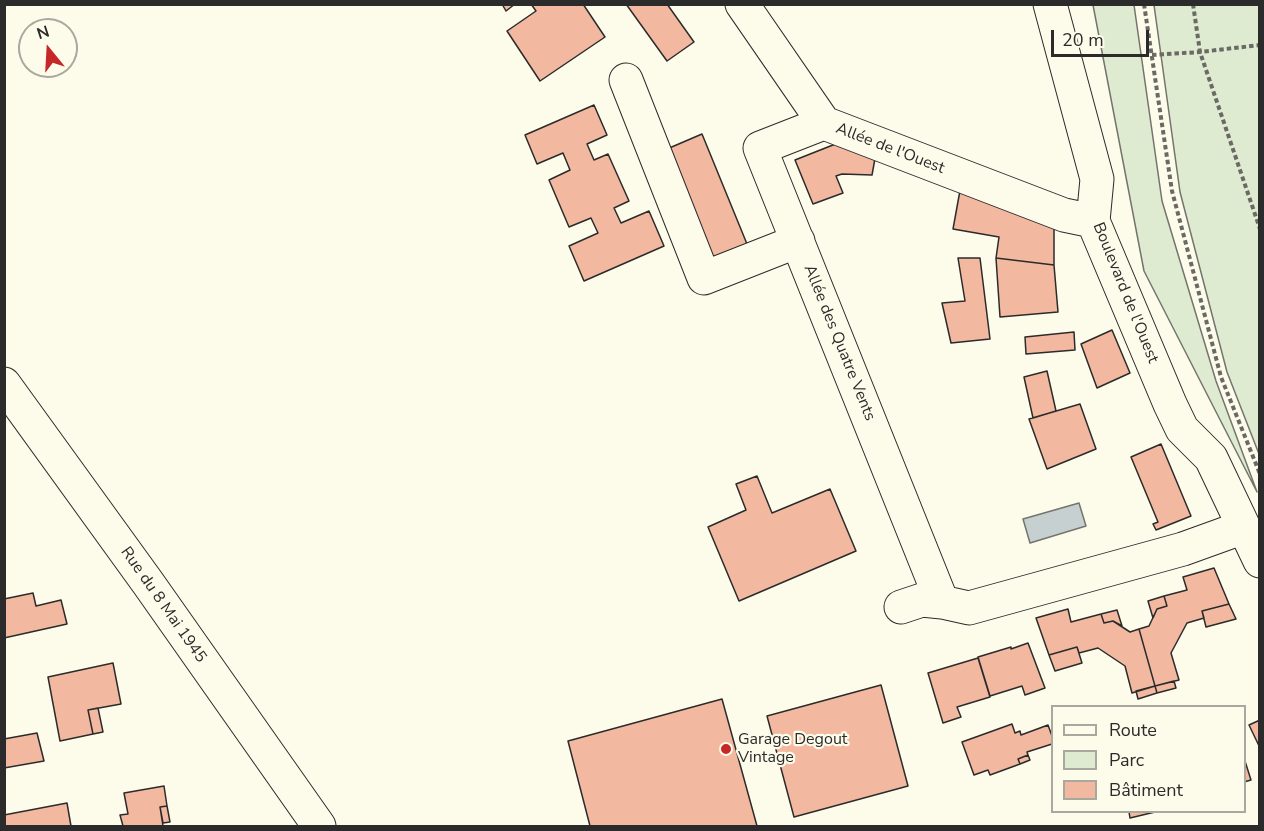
<!DOCTYPE html>
<meta charset="utf-8">
<style>
body{margin:0}
#map{position:relative;width:1264px;height:831px;overflow:hidden;background:#fdfbea;font-family:"Nunito Sans",sans-serif}
canvas{display:block}
.frame{position:absolute;inset:0;border:6px solid #2b2b2b;pointer-events:none}
.legend{position:absolute;left:1051px;top:705px;width:195px;height:108px;box-sizing:border-box;background:#fdfbea;border:2px solid #a9a89e;margin:0;padding:8px 10px;list-style:none;font-size:18px;color:#2b2b2b}
.legend li{display:flex;align-items:center;gap:12px;height:30px}
.legend b{width:30px;border:2px solid #a9a89e}
.north{position:absolute;left:18px;top:18px;width:60px;height:60px;box-sizing:border-box;background:#fdfbea;border:2px solid #a9a89e;border-radius:50%;rotate:342deg;font-size:16px;font-weight:700;line-height:24px;text-align:center;color:#2b2b2b}
.north::after{content:'';display:block;margin:auto;width:21px;height:27px;background:#c62828;clip-path:polygon(50% 0,100% 100%,50% 72%,0 100%)}
.scale{position:absolute;left:1051px;top:30px;width:98px;height:27px;box-sizing:border-box;border:3px solid #2b2b2b;border-top:0;padding-left:8px;font-size:18px;line-height:21px;white-space:nowrap;color:#2b2b2b;-webkit-text-stroke:4px #fdfbea;paint-order:stroke}
</style>
<div id="map">
<canvas width="1264" height="831"></canvas>
<div class="frame"></div>
<ul class="legend">
<li><b style="height:8px;background:#fdfbea"></b>Route</li>
<li><b style="height:16px;background:#deebd1"></b>Parc</li>
<li><b style="height:16px;background:#f2b8a0"></b>Bâtiment</li>
</ul>
<div class="north">N</div>
<div class="scale">20 m</div>
</div>
<script>
const ctx = document.querySelector('canvas').getContext('2d');
ctx.lineJoin = 'round';
function fill(path, color) { ctx.fillStyle = color; ctx.fill(path, 'evenodd'); }
function trace(path, color, width, dash) { ctx.strokeStyle = color; ctx.lineWidth = width; ctx.lineCap = dash ? 'butt' : 'round'; ctx.setLineDash(dash || []); ctx.stroke(path); }
function label(font, color, halo, rows, align = 'center') {
  ctx.font = font + ' "Nunito Sans",sans-serif'; ctx.lineWidth = 4.5; ctx.setLineDash([]); ctx.textBaseline = 'middle'; ctx.strokeStyle = halo; ctx.fillStyle = color; for (const [text, x, y, turn = 0] of rows) {
    ctx.save(); ctx.translate(x, y); ctx.rotate((+turn || 0) * Math.PI / 180); ctx.textAlign = isNaN(turn) ? turn : align; if (halo) ctx.strokeText(text, 0, 0); ctx.fillText(text, 0, 0); ctx.restore();
  }
}
const green = new Path2D(`
 M1093,5H1134L1162,201L1216,381L1257,492L1144,271Z
 M1154,5H1259V454L1227,372L1180,192Z`);
fill(green, '#deebd1');
trace(green, '#74746e', 1.5);
const water = new Path2D(`
 M1079,503L1086,526L1030,543L1023,519Z`);
fill(water, '#c7d0d0');
trace(water, '#74746e', 1.5);
const building = new Path2D(`
 M502,4H515L506,11Z
 M531,4H583L605,37L540,81L507,31L536,11Z
 M626,4H667L694,42L667,61Z
 M594,105L607,135L587,144L594,160L608,154L629,201L614,208L621,223L649,211L664,246L584,281L569,246L598,233L591,218L569,227L549,180L570,170L563,153L537,164L525,135Z
 M702,134L747,244L713,258L667,149Z
 M843,141L876,153L872,175L842,174L836,176L843,193L813,204L795,160Z
 M961,185L1054,222V265L996,258L999,237L953,229Z
 M958,258H980L990,339L951,343L942,303L965,301Z
 M996,258L1054,265L1058,312L1000,317Z
 M1112,330L1130,373L1097,388L1081,344Z
 M1074,332L1075,350L1026,354L1025,337Z
 M1047,371L1056,411L1033,418L1024,377Z
 M1080,404L1096,449L1047,469L1029,419Z
 M1161,444L1191,516L1156,530L1153,524L1158,522L1131,457Z
 M757,476L772,513L830,489L856,551L739,601L708,527L746,510L736,484Z
 M1214,568L1229,604L1202,611L1204,618L1187,623L1171,653L1179,680L1155,686L1139,629L1149,626L1157,609L1167,606L1164,596L1187,590L1183,577Z
 M33,593L36,606L61,600L67,624L4,638V599Z
 M1164,596L1167,606L1157,609L1153,618L1148,601Z
 M1229,604L1236,619L1206,627L1202,611Z
 M1068,609L1071,622L1101,614L1104,623L1113,621L1130,632L1139,629L1155,686L1132,693L1125,666L1098,648L1079,653L1077,647L1049,655L1036,618Z
 M1117,610L1122,626L1113,621L1104,623L1101,614Z
 M1028,643L1045,688L1025,695L1022,686L990,696L978,657L1011,647V649Z
 M1077,647L1082,663L1055,671L1049,655Z
 M978,658L990,697L957,707L961,717L943,723L928,673Z
 M113,663L121,704L88,710L93,734L60,741L48,677Z
 M1174,681L1176,688L1157,693L1155,686Z
 M881,685L908,786L794,817L767,716Z
 M1155,686L1157,693L1138,699L1136,691Z
 M722,699L757,826H590L568,741Z
 M98,708L103,732L93,734L88,710Z
 M1260,720V748L1249,725Z
 M1012,724L1015,733L1020,731L1021,735L1048,725L1052,736V744L1027,752L1028,755L1018,759L1020,764L990,775L988,770L974,775L962,742Z
 M37,733L44,761L4,768V739Z
 M1028,755L1030,760L1020,764L1018,759Z
 M1244,758L1251,780L1244,782Z
 M164,786L167,806L160,807L163,826H123L120,815L128,814L124,793Z
 M67,803L71,826H4V815Z
 M167,806L170,822L163,823L160,807Z
 M1129,812H1155L1130,818Z`);
fill(building, '#f2b8a0');
trace(building, '#2b2b2b', 1.5);
const minor = new Path2D(`
 M742,4L824,123L1064,215L1093,221
 M1050,4L1097,179L1093,221L1170,404L1182,429L1211,458L1260,561
 M626,80L704,278L798,241
 M824,123L760,148L942,602
 M4,384L148,583L319,826
 M901,607L922,600L942,602L969,608L1183,549L1244,527`);
trace(minor, '#2b2b2b', 35);
trace(new Path2D(`
 M1144,4L1172,191L1221,377L1260,474
 M1193,4L1200,52L1260,229
 M1152,55L1200,52L1260,45`), '#6a6964', 4, [4.5, 3]);
trace(minor, '#fdfbea', 33);
for (const [x, y, r, color] of [
 [726,749,6,"#c62828"]
]) { const dot = new Path2D(); dot.arc(x, y, r, 0, 2 * Math.PI); ctx.fillStyle = color; ctx.fill(dot); trace(dot, '#fdfbea', 2); }
label('16px', '#2b2b2b', '#fdfbea', [
 ["Allée de l'Ouest",890,149,21],
 ["Boulevard de l'Ouest",1125,293,68],
 ["Allée des Quatre Vents",839,343,68],
 ["Rue du 8 Mai 1945",163,605,55]
]);
label('16px', '#2b2b2b', '#fdfbea', [
 ["Garage Degout",738,740],
 ["Vintage",738,758]
], 'left');
</script>
